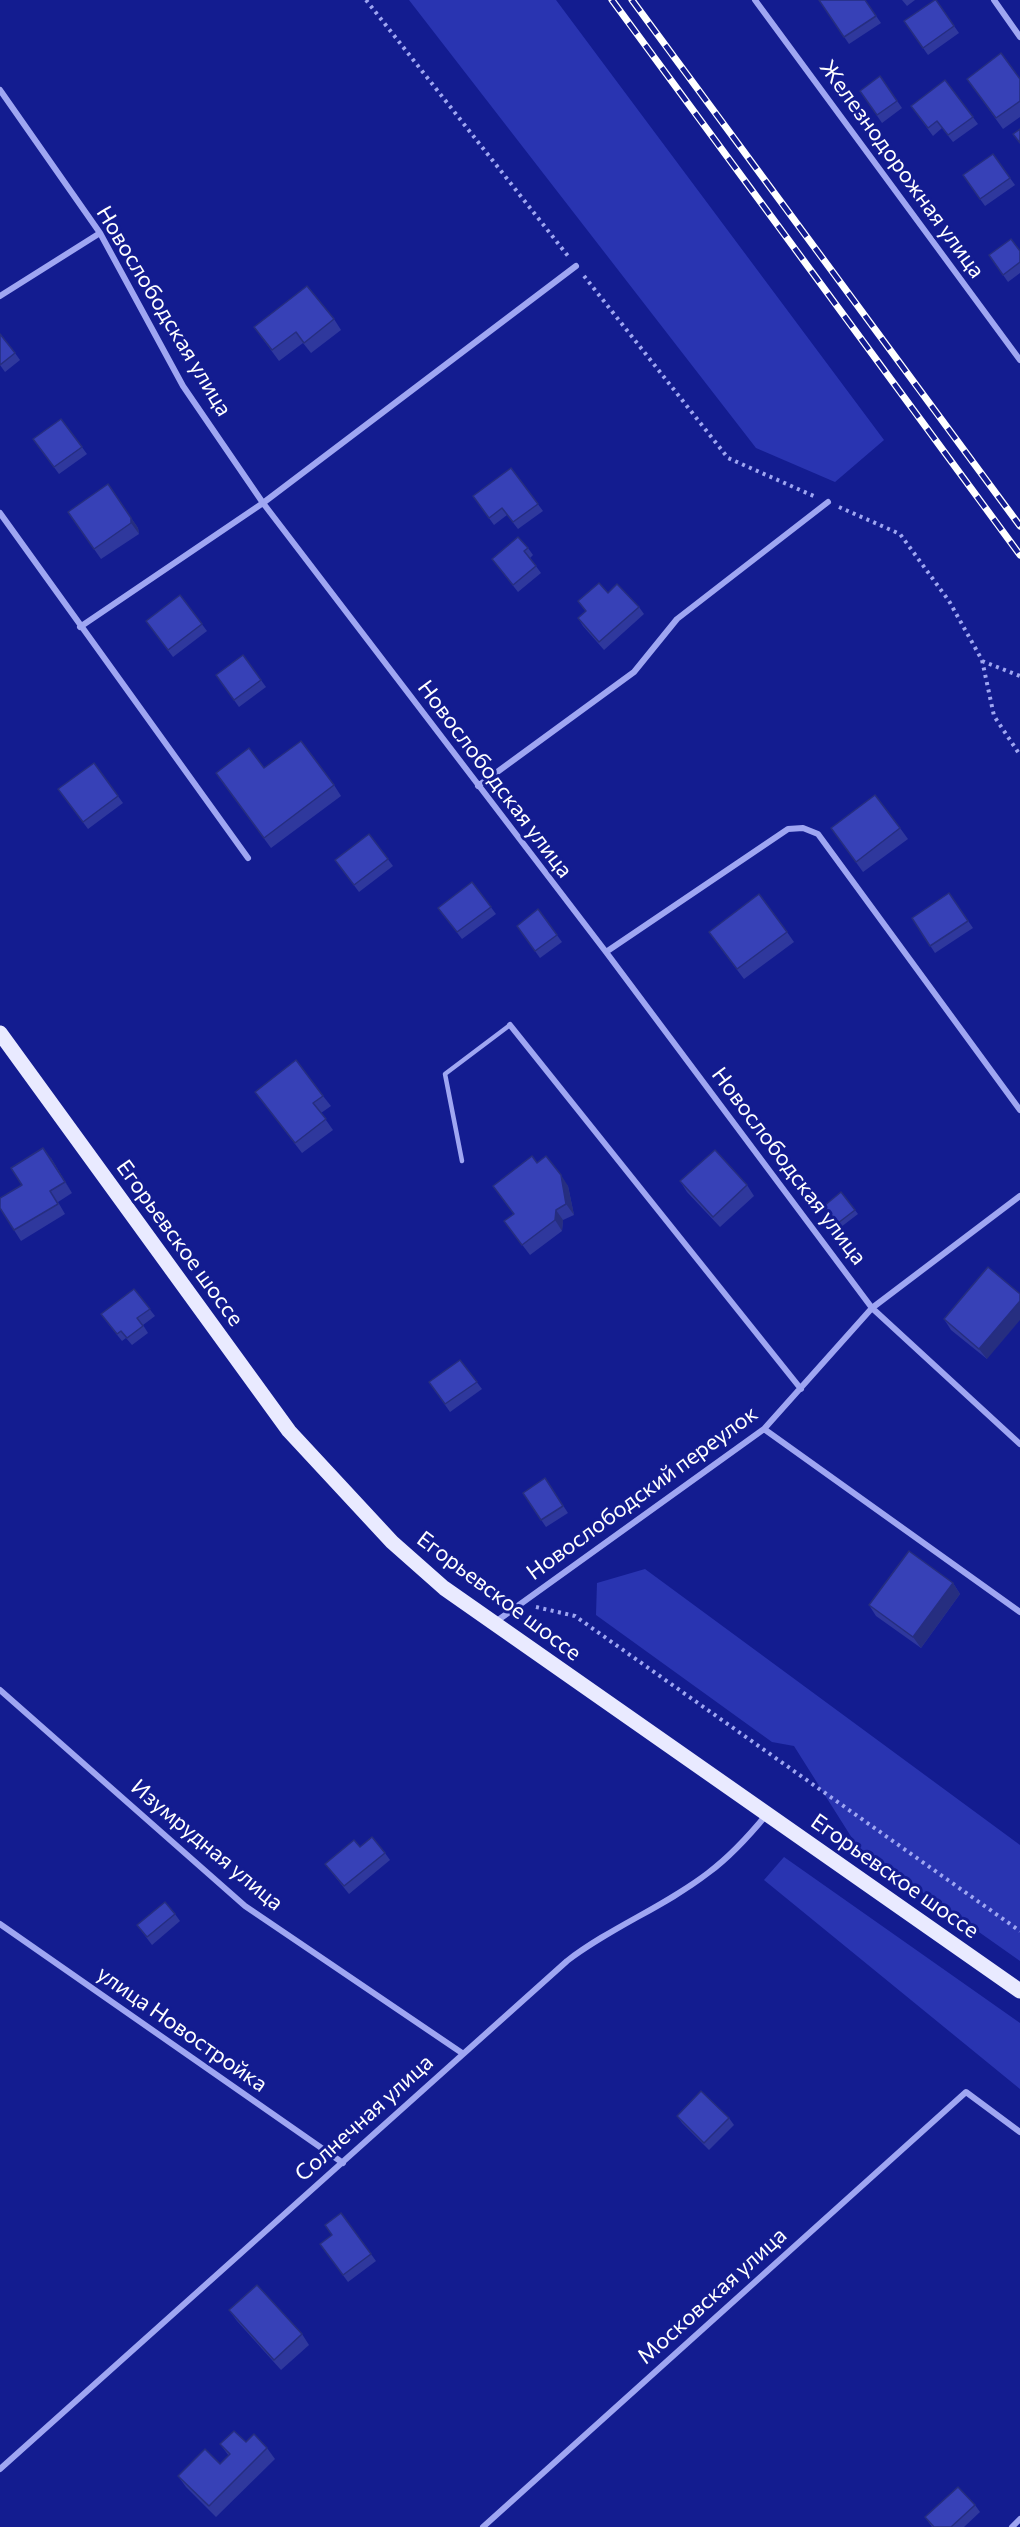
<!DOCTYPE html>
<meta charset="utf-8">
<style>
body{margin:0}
canvas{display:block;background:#131c90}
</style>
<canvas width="1020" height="2527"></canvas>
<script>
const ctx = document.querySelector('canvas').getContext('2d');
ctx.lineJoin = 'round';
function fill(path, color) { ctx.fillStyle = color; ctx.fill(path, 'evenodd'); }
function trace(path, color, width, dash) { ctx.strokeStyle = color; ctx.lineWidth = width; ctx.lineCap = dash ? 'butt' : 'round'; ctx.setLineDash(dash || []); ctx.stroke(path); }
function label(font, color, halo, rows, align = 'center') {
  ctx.font = font + ' Commissioner,sans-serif'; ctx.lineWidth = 6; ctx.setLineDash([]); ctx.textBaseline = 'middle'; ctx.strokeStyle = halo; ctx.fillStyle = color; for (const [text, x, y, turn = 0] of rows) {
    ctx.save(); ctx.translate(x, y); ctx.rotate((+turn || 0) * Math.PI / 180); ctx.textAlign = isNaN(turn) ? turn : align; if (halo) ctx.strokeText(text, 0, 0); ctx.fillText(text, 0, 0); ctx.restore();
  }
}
fill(new Path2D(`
 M409,0H556L884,440L835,482L756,448Z
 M645,1569L1020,1845V1961L857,1846L794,1746L772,1742L596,1615L597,1583Z
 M784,1857L1020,2023V2089L764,1880Z`), '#2934b1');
trace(new Path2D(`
 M366,0L568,256
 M584,276L728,458L816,497
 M839,507L900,534L949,601L982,660L994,716L1020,755
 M982,661L1020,676
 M536,1607L575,1616L1020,1931`), '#9fa6f2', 4, [3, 4.5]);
trace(new Path2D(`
 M462,1161L445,1074L510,1025`), '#9fa6f2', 4.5);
trace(new Path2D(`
 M755,0L1020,360
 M994,0L1020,37
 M0,90L100,233L183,386L263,503L606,952L872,1308L1020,1444
 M0,296L100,233
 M0,513L248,858
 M80,627L263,503L576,266
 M478,786L634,672L677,619L828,502
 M606,952L788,829L803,828L818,834L1020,1110
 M510,1025L801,1389
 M764,1429L1020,1612
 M494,1623L764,1429L872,1308L1020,1196
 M0,1690L245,1906L462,2053
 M0,1924L343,2163
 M0,2469L567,1961C611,1927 664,1907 708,1873C731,1856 749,1836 767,1814
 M483,2527L966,2092L1020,2132
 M1012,2527L1020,2519`), '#9fa6f2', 6);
trace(new Path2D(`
 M0,1033L289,1431L392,1542L444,1588L1020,1991`), '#e9eaff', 15);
const rail = new Path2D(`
 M612,0L1020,555
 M632,0L1020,526`);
trace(rail, '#fff', 7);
trace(rail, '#131c90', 4.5, [14]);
fill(new Path2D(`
 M819,0H865L881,23L849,44Z
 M902,0H915L907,6Z
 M936,0L959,33L928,55L904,21Z
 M880,76L902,108L882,123L860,91Z
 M967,79H1020V117L1003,129Z
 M945,80L978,124L953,142L942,128L933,136L911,106Z
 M993,154L1015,185L985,206L963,175Z
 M1020,251V273L1008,282L989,255Z
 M334,319L341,330L311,353L303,343L279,361L254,327Z
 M15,353L20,360L5,372L0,365Z
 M61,419L87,454L59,474L33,439Z
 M511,468L543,511L518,529L507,515L494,525L473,496Z
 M108,484L138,528L139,534L101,559L68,512Z
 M528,548L533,555L530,558L541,573L518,592L492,559Z
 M608,593L639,607L644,614L604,650L583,626L578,618L586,612L578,601Z
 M180,595L207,631L173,657L146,621Z
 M243,655L266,687L239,707L216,675Z
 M94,763L123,803L88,829L58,789Z
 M264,768L334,785L341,796L271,848L223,783Z
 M831,828H900L908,839L863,872Z
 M369,834L393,866L359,892L335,860Z
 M472,882L496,914L462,939L438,908Z
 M949,893L973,928L935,953L912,918Z
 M538,909L562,942L540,958L517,926Z
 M787,932L794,942L744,979L716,942Z
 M255,1092L323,1096L331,1106L321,1113L333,1130L302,1153Z
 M51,1158L72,1193L58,1202L65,1214L21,1241L14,1230L22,1185Z
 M537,1163L568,1186L574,1215L563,1220L562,1231L530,1255L504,1221L513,1214Z
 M680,1181L747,1185L754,1196L720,1227L687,1192Z
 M841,1192L858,1214L841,1227L824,1206Z
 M988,1267L987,1359L951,1330L944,1319Z
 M134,1289L155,1316L143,1325L148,1333L132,1345L126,1338L122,1341L106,1321Z
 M460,1360L482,1389L450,1412L429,1382Z
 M545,1478L568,1513L546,1527L523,1493Z
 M953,1583L960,1594L921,1648L876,1616L869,1605Z
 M360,1847L385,1853L390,1860L349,1894L325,1864Z
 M175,1914L180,1921L152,1945L137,1925Z
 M677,2116L729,2118L734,2125L709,2150L682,2123Z
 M341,2213L376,2261L348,2282L320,2244L332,2235Z
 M229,2310L302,2334L309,2345L281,2370L237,2321Z
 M246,2442L267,2448L275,2459L216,2517L186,2487L178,2476L220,2464L229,2456L220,2444Z
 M975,2505L980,2512L964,2527H932L925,2517Z`), '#2f389d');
fill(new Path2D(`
 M108,484L138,528L139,534L131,523Z
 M43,1148L51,1158L72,1193L65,1182Z
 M561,1175L568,1186L574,1215L566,1204Z
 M556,1210L563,1220L562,1231L555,1220Z
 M1020,1301V1320L987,1359L979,1349Z
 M953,1583L960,1594L921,1648L913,1637Z`), '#262e80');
const building = new Path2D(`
 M819,0H865L876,16L844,37Z
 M935,0H936L954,26L923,48L904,21Z
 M1001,53L1020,79V101L996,118L967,79Z
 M880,76L897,101L877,115L860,91Z
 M945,80L973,117L948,135L937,121L928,128L911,106Z
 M1020,129V143L1013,134Z
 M993,154L1010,178L980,199L963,175Z
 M1011,239L1020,251V262L1003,275L989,255Z
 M307,286L334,319L304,343L296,332L272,350L254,327Z
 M0,334L15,353L0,365Z
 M61,419L82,447L54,467L33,439Z
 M511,468L538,504L513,522L502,508L489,518L473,496Z
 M108,484L131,518V523L94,549L68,512Z
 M518,537L528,548L524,551L536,566L513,585L492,559Z
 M599,583L608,593L617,584L639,607L599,642L578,618L586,611L578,601Z
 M180,595L202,624L168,650L146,621Z
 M243,655L261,680L234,700L216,675Z
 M301,741L334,785L264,838L216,773L249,748L264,768Z
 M94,763L118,796L83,822L58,789Z
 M875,795L900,828L856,862L831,828Z
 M369,834L388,859L354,885L335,860Z
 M472,882L491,907L457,932L438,908Z
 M949,893L968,921L930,946L912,918Z
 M759,894L787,932L737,969L709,932Z
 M538,909L557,935L535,951L517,926Z
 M296,1060L323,1096L313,1103L326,1119L295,1143L255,1092Z
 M43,1148L65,1182L50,1191L58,1204L14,1230L0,1208V1198L22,1185L11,1168Z
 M715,1150L747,1185L713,1217L680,1181Z
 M532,1156L537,1163L546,1156L561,1175L566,1204L556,1210L555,1220L522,1245L504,1221L514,1214L493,1186Z
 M841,1192L855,1210L838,1223L824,1206Z
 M988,1267L1020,1294V1301L979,1349L944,1319Z
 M134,1289L150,1309L137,1318L143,1326L127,1338L121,1331L117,1334L101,1314Z
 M460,1360L477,1382L445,1404L429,1382Z
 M545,1478L563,1506L541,1520L523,1493Z
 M909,1551L953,1583L913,1637L869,1605Z
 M372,1837L385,1853L344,1886L325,1864L354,1840L360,1847Z
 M165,1902L175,1914L147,1937L137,1925Z
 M701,2091L729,2118L704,2143L677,2116Z
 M341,2213L371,2254L343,2275L320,2244L332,2235L325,2225Z
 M257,2285L302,2334L274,2360L229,2310Z
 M234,2431L246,2442L254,2434L267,2448L209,2506L178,2476L205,2449L220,2464L230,2454L220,2444Z
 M958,2487L975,2505L951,2527H934L925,2517Z`);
fill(building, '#3741b7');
trace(building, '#262e80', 1.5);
label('22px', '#fff', '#131c90', [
 ["Железнодорожная улица",902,169,54],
 ["Новослободская улица",164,311,59],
 ["Новослободская улица",495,779,53],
 ["Новослободская улица",789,1166,53],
 ["Егорьевское шоссе",180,1243,54],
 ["Новослободский переулок",642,1493,-36],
 ["Егорьевское шоссе",499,1596,37],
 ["Изумрудная улица",207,1845,40],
 ["Егорьевское шоссе",895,1876,35],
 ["улица Новостройка",182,2029,35],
 ["Солнечная улица",364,2118,-42],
 ["Московская улица",712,2296,-42]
]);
</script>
